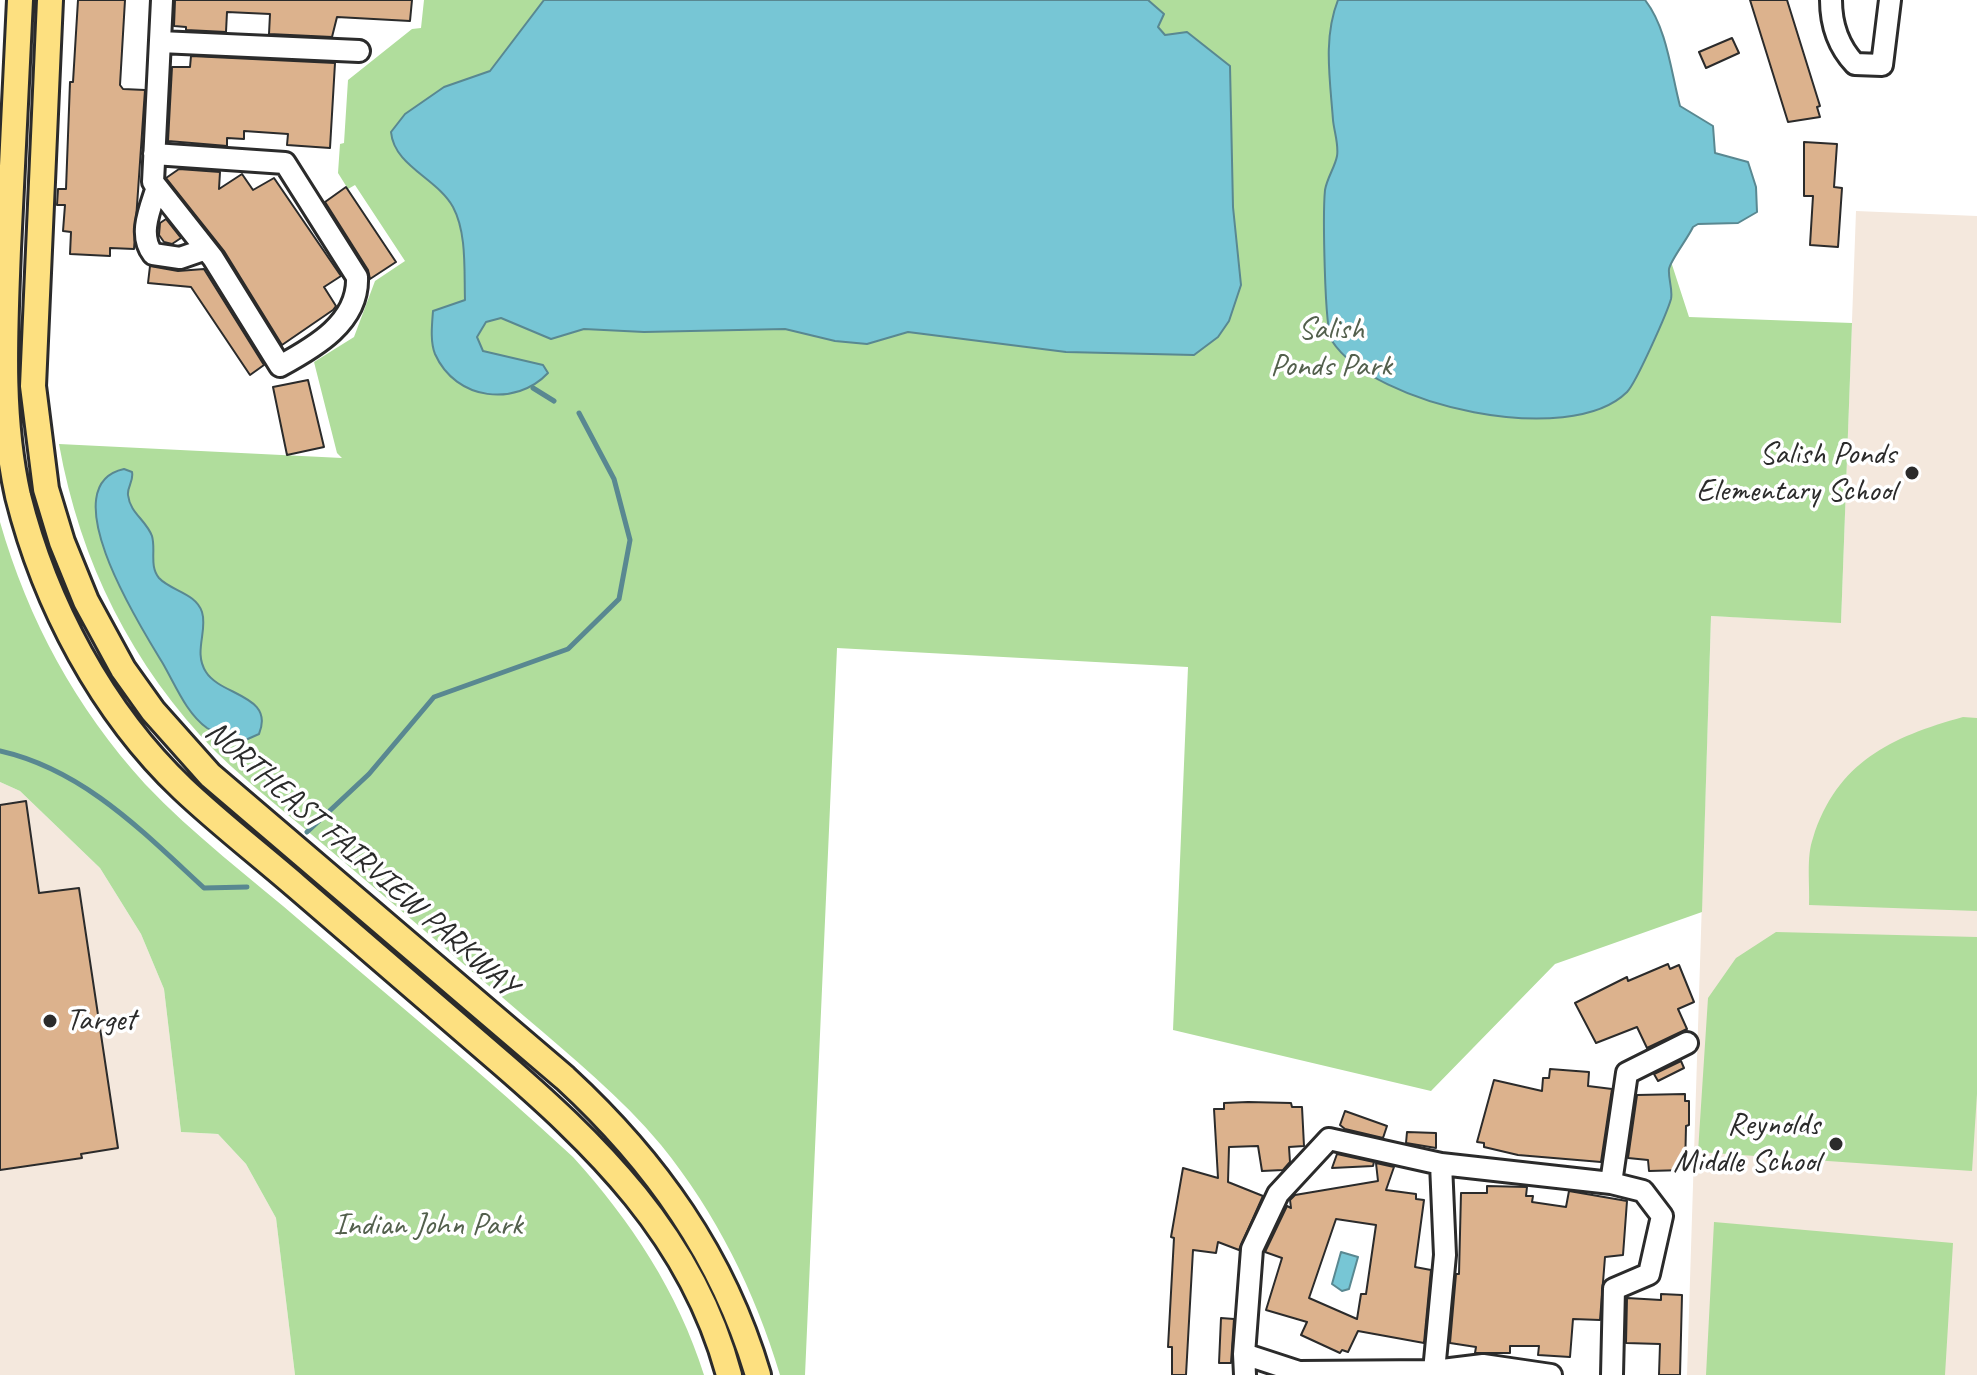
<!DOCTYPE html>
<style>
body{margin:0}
canvas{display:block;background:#fff}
</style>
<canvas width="1977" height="1375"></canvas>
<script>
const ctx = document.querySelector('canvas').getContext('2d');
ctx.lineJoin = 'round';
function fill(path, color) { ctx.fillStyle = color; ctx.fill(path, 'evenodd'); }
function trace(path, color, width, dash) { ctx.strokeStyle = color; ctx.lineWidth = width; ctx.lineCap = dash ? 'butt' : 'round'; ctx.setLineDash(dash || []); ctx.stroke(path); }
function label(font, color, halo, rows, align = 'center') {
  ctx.font = font + ' Caveat,sans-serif'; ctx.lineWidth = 7; ctx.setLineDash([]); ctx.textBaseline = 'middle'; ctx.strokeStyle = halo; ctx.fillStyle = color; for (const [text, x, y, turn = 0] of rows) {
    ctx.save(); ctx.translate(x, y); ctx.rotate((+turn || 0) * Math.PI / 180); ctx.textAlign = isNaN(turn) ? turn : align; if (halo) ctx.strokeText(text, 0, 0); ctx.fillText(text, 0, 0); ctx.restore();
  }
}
fill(new Path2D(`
 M1856,211L1977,216V1375H1687L1711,616L1841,622Z
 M0,782L20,791L100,868L141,934L164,989L181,1132L218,1134L246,1164L276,1218L295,1375H0Z`), '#f4e8dd');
fill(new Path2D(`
 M424,0H1586L1689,317L1852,323L1841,623L1711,616L1702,912L1555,964L1431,1091L1173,1030L1188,667L837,648L805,1375H780C755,1291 716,1213 661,1145C621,1097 572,1057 524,1016C460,961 396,906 331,851C293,818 252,787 216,752C132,666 80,562 59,444L342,458L337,453L314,362L354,337L375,281L405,261L355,185L348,189L338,173L340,144L344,143L348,80L412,29L421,28Z
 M0,522C28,620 76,708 145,784C193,835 251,878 304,924C394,1001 486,1076 573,1157C631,1221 678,1292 704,1375H295L276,1218L246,1164L218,1134L181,1132L164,989L141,934L100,868L20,791L0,782Z
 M1963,717L1977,718V911L1809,905C1810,885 1806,857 1813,838C1837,762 1891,737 1963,717Z
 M1776,932L1977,937V1094L1972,1171L1698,1152L1708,998L1736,958Z
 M1714,1222L1953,1243L1945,1375H1706Z`), '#b0dd9c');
const water = new Path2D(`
 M544,0H1148L1164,14L1158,27L1165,35L1187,32L1230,66L1233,207L1241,285L1229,321L1218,337L1194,355L1066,352L908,332L867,344L835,341L785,329L644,332L584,329L551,339L501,318L486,322L477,337L483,351L543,365L548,373C516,407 456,401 435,354C430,342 432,324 433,311L465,300C464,271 467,233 453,207C437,178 394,166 391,132L405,114L444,87L490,71Z
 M1338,0H1645C1667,28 1671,72 1680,106L1713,126L1715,153L1748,162L1756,187L1757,212L1738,223L1698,224L1693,227C1688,238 1670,261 1669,269C1668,279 1673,289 1671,299C1667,313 1636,383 1627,392C1570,449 1374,406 1332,341C1324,328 1323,210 1325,190C1327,178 1335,167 1337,156C1339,145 1334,131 1333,120C1330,79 1323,38 1338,0Z
 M124,469L132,472C134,481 127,487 128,495C130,513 146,520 152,536C156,550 149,566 159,578C171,591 196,593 202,612C208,631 193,652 206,672C221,696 275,695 259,734L241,742C231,738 217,734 207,728C186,713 175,684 162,662C142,629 50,485 124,469Z
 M1341,1252L1358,1257L1349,1289L1342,1291L1332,1284Z`);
fill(water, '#77c6d5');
trace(water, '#598891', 2);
trace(new Path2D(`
 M533,388L554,401
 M0,751C84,770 143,832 204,888L247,887
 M307,832L369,774L434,697L568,649L619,599L630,540L614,479L579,413`), '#598891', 5);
const building = new Path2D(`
 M78,0H125L120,85L123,89L145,90L134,249L110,248V256L70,254L71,232L63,231L65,205H57L58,189H66L70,82H73Z
 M175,0H412L410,21L337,17L332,37L269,34L270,14L227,12L226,32L186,30V27L174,26Z
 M1750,0H1787L1820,106L1817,107L1820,117L1788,122Z
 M1732,38L1739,53L1706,68L1699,52Z
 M191,56L335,63L330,148L287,145L288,134L244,131V139L227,138V146L168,141L172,67H190Z
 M1804,142L1837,144L1834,187L1842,188L1838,247L1810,245L1813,196H1804Z
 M179,169L220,172L219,189L242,174L253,190L274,178L341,276L324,287L336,306L333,310L282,345L224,251L166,178Z
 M346,187L396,262L370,279L368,270L325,202Z
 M166,219L181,238L172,244L164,242L159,235L160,223Z
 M150,266L178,271L204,269L264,365L250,375L191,287L148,283Z
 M308,380L324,447L287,455L273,387Z
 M26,801L39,893L79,888L118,1148L81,1154L82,1158L0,1170V805Z
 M1668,964L1670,969L1679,965L1694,1002L1678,1009L1687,1029L1647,1048L1637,1027L1596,1043L1575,1003L1627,977L1628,981Z
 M1681,1061L1684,1068L1658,1081L1654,1074Z
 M1550,1069L1589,1072L1588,1086L1612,1089L1601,1162L1518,1155L1484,1147V1143L1477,1142L1494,1080L1542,1091L1543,1078H1549Z
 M1685,1094V1101H1689V1125L1686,1126L1685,1170L1649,1171L1648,1160L1628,1158L1637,1095Z
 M1248,1102L1291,1103L1292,1107H1302L1304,1146L1289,1147L1290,1162L1283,1170L1262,1171L1258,1146L1229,1147L1228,1182L1263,1196L1239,1250L1218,1242L1216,1253L1193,1250L1186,1375H1172V1347H1168L1174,1238L1171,1237L1183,1168L1218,1178L1214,1109H1224V1103Z
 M1345,1111L1387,1126L1383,1138L1345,1129L1340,1125Z
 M1407,1132L1436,1133V1148L1406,1143Z
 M1337,1154L1374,1162L1373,1166L1332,1168Z
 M1376,1163L1394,1167L1386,1190L1416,1194V1199L1424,1200L1415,1267L1431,1270L1424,1343L1358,1331L1348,1352L1342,1350L1340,1353L1301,1335L1307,1322L1266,1310L1282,1258L1265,1252L1287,1206L1291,1208L1290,1200L1295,1195L1378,1181ZM1336,1219L1376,1225L1366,1294H1361L1357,1319L1309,1298Z
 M1487,1186L1527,1187L1526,1196H1533L1532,1202L1566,1207L1569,1191L1627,1201L1623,1255L1605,1257L1600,1320L1573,1319L1570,1357L1538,1355L1539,1346H1510V1353H1475L1476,1347L1450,1343L1456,1274H1459L1461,1193H1487Z
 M1661,1294L1682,1295L1680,1375H1659L1660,1344L1626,1343L1627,1298L1661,1300Z
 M1221,1318L1234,1319L1231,1363H1219Z`);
fill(building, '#dcb28d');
trace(building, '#2b2b2b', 2);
const minor = new Path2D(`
 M1831,0C1831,25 1838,46 1855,64L1882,65L1890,0
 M160,42L359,51
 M154,154L285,163L357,277C359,322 315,347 280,366L213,258L153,182L162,0
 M157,187C150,209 138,235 153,254L180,258L206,249
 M1611,1183L1627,1073L1687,1043
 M1244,1354L1252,1249L1278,1194L1329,1139L1441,1164
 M1434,1371L1483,1365L1551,1375
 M1245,1375L1244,1354L1299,1372L1434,1371L1445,1255L1441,1164L1611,1183L1643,1191L1662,1216L1649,1274L1614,1289L1612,1375`);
const major = new Path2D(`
 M20,0C16,83 12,166 8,249C5,331 0,415 18,496C45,604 102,712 183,789C219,823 259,854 296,886C361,942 426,998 491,1054C596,1144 692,1236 729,1375
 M50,0L33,386L46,489L62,542L86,601L123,669L153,711L210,775L565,1078C655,1161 723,1256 758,1375`);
trace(minor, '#2b2b2b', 26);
trace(major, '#2b2b2b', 30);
trace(minor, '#fff', 20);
trace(major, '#fde080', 24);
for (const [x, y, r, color] of [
 [1912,473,8,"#2b2b2b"],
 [50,1021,8,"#2b2b2b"],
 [1836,1144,8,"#2b2b2b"]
]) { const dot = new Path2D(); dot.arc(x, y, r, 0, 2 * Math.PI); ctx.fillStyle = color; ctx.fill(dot); trace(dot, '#fff', 3); }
label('32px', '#53604d', '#fff', [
 ["Salish",1331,330],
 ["Ponds Park",1331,367],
 ["Indian John Park",428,1226]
]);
label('32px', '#2b2b2b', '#fff', [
 ["Salish Ponds",1896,455],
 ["Elementary School",1896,492],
 ["Target",66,1021,"left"],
 ["Reynolds",1820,1126],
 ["Middle School",1820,1163]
], 'right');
label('32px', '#2b2b2b', '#fff', [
 ["NORTHEAST FAIRVIEW PARKWAY",361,859,41]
]);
</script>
